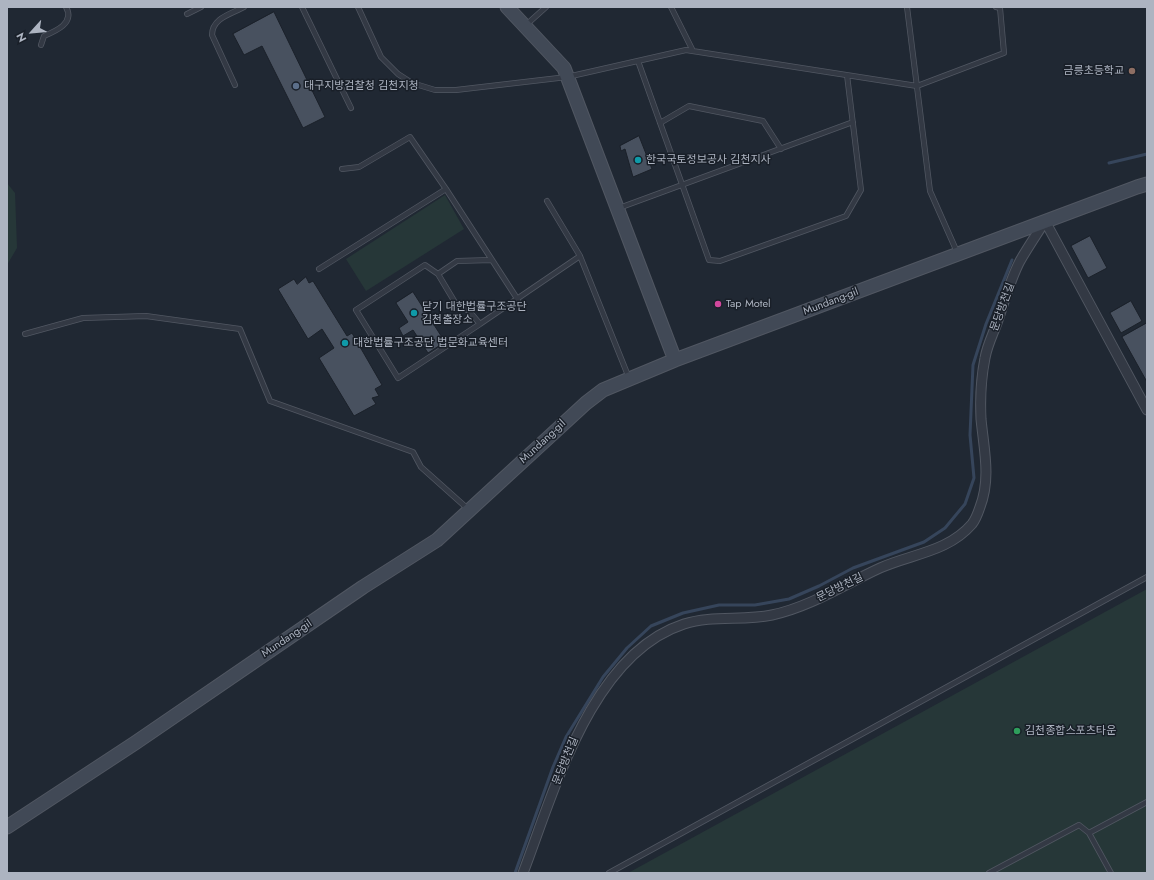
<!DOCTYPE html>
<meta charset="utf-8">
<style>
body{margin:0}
#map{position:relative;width:1154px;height:880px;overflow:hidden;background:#202833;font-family:Jost,sans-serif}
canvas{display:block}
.frame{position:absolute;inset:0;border:8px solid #adb4c1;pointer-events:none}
.north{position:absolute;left:12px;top:12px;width:40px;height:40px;-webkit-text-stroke:3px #191f28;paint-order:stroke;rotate:243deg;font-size:11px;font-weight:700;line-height:16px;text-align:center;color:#adb4c1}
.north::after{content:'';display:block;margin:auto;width:14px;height:18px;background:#adb4c1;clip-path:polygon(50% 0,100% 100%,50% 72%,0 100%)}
</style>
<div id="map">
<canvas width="1154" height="880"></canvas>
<div class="frame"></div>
<div class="north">N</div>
</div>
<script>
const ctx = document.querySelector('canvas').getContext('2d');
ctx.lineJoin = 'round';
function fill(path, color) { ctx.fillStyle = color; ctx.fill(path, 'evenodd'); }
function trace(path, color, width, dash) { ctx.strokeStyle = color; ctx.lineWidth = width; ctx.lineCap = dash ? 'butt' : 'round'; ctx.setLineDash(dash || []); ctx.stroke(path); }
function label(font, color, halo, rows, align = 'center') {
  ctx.font = font + ' Jost,"Noto Sans KR",sans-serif'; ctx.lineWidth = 3; ctx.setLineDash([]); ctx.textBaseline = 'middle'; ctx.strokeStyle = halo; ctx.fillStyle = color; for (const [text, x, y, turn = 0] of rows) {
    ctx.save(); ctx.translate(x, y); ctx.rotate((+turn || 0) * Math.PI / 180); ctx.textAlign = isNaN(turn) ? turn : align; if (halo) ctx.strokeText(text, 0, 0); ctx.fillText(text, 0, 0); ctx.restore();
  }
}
fill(new Path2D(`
 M7,183L15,193L17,248L7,265Z
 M445,195L464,229L366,291L346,259Z
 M1147,589V873H628Z`), '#263738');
trace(new Path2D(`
 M1109,163L1147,154
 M515,873L553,767L566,737L603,677L627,648L651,626L683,613L719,605H755L789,599L819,586L853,568L924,542L945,528L965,504L974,478L970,435L973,365L986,324L1012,260`), '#36455b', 3);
const building = new Path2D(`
 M274,12L325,117L303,128L262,46L244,55L233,34Z
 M639,136L652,169L633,177L625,149L621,151L620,146Z
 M1090,236L1107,268L1088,278L1071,246Z
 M306,277L309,283L313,281L347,336L352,333L382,385L375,389L379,396L372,398L376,404L354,416L319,358L334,348L322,329L308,339L278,289L294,279L297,284Z
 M413,292L445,342L428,353L413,330L403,336L399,328L408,322L396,303Z
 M1131,301L1142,321L1121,333L1110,313Z
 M1147,323V382L1122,337Z`);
fill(building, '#48515f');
trace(building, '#1b212a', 1);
const lane = new Path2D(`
 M302,7L351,108
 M358,7L381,57L398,74L412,83L435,90H456L567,77L686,50L917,86L1004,53L1000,8L996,7
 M671,7L693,51
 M907,7L930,191L957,252
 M187,14L201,7
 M526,25L546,7
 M41,45L44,36C56,31 75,23 66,7
 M638,61L709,260L720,261L846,216L861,190L847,75
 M235,85L212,35C212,18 231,14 244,7
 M660,123L689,106L763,121L781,149
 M342,169L359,167L410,137L446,189L518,300
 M547,201L580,256L629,378
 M619,208L853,122
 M491,260L457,261L438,274L456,304L469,311L480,324L580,256
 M319,269L446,189
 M438,274L425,265L356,310L398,378L480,324
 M25,334L83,318L146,316L240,329L270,401L413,452L421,467L468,509
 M1089,833L1147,802
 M609,873L1147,577
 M989,873L1079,825L1089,833L1111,873`);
const street = new Path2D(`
 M523,873C554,792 591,654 684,624C712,615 743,621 772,615C810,607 845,584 880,568C911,554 948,552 972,524C976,519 978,513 980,507C991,478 984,450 981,419C980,399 981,378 985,358C987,346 993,334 997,323C1004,303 1010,280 1020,261C1028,247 1037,234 1045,221L1147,410`);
const secondary = new Path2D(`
 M507,7L564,68L675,360
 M7,827L135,743L363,587L437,540L586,403L603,390L675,360L1137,187L1147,184`);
trace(lane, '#515762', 6);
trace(street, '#515762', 11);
trace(secondary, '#515762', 15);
trace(lane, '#333944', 4.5);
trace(street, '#333944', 9);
trace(secondary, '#414956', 13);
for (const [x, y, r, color] of [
 [1132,71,4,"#8d6e63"],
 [296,86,4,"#5c6f8a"],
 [638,160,4,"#0f9aa8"],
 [718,304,4,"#d1479c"],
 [414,313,4,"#0f9aa8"],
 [345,343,4,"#0f9aa8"],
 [1017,731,4,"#2e9e5b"]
]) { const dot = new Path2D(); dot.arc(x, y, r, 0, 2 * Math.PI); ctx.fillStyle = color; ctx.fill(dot); trace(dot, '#191f28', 1.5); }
label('11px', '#adb4c1', '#191f28', [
 ["금릉초등학교",1124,71,"right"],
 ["대구지방검찰청 김천지청",304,86],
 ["한국국토정보공사 김천지사",646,160],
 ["Tap Motel",726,304],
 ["닫기 대한법률구조공단",422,307],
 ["김천출장소",422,320],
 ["대한법률구조공단 법문화교육센터",353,343],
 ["김천종합스포츠타운",1025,731]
], 'left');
label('11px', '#adb4c1', '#191f28', [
 ["Mundang-gil",831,302,-21],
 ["문당방천길",1003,307,-70],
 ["Mundang-gil",543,442,-43],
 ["문당방천길",840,588,-26],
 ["Mundang-gil",287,639,-34],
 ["문당방천길",566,761,-68]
]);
</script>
